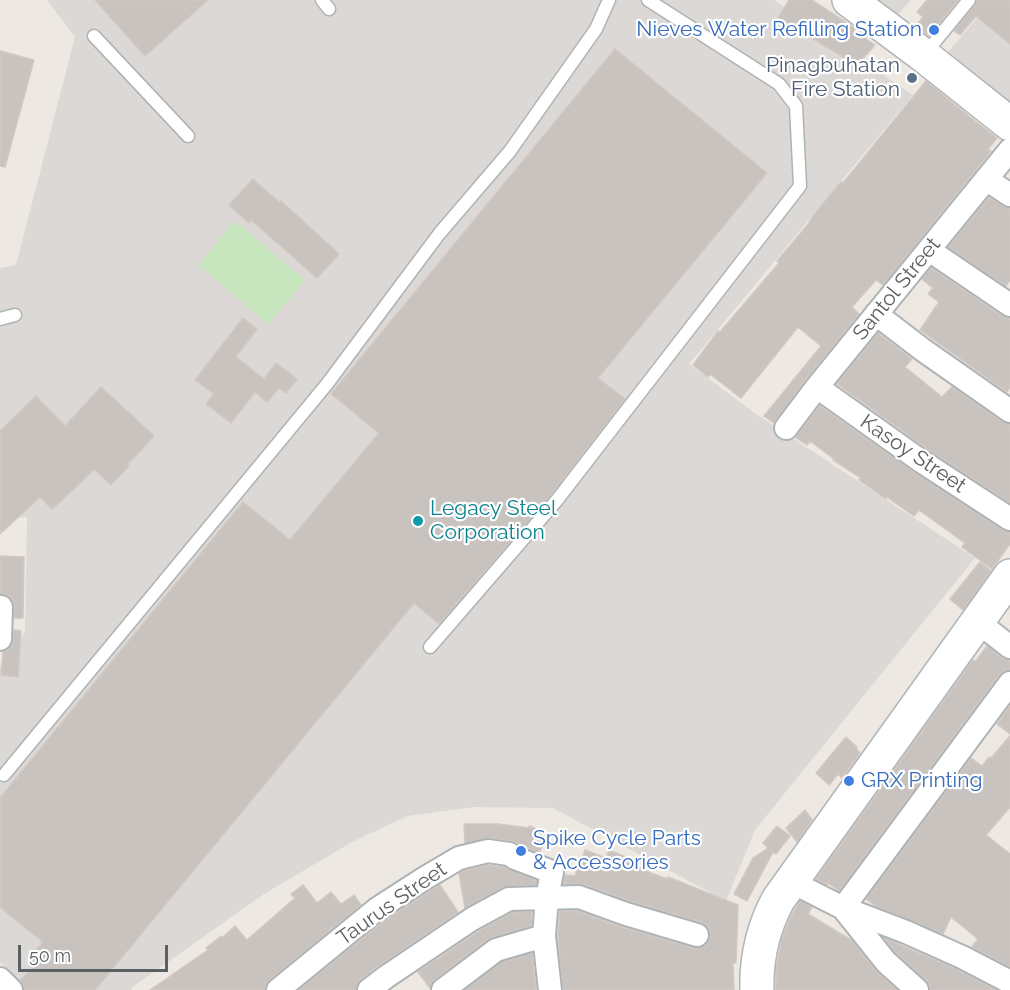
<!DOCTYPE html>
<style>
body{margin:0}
#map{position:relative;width:1010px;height:990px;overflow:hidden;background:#eee8e2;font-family:Raleway,sans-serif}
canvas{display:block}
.scale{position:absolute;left:18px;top:945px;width:150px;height:27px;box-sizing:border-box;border:3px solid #5b6163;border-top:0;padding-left:8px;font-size:18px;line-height:21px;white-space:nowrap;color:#5b6163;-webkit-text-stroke:4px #fff;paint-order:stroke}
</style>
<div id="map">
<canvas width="1010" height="990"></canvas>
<div class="scale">50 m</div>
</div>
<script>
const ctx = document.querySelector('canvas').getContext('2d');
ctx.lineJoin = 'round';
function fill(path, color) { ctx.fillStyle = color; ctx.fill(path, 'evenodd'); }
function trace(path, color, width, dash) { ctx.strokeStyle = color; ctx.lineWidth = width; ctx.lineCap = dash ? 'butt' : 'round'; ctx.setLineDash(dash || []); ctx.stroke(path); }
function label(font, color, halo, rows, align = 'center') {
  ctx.font = font + ' Raleway,sans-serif'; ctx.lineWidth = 4.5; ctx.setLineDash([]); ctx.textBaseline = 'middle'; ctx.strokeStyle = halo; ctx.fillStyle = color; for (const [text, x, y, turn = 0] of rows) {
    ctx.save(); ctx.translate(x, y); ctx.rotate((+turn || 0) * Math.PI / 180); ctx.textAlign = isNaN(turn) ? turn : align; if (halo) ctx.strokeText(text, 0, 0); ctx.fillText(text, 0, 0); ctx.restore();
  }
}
fill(new Path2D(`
 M47,0H774L913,95L689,364L756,414L975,558L755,830L726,901L553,808L474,807L408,816L354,841L264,894L131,988L132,990H28L0,962V667L25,633L27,517L0,518V268L16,265L75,37Z
 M871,0H911L895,18Z
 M992,0H1010V108L943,58Z`), '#dcd8d5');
fill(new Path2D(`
 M235,221L305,280L268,324L198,265Z`), '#c8e6be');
const building = new Path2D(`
 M95,0H208L145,56Z
 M789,0H812L856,29L866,36V39L875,45L857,65L778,18Z
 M927,0H958L929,36L916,26L923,17L917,12Z
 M977,0H1010V44L976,16L960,35L954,31L975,5Z
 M615,49L767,173L598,378L625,399L551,495L439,624L414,603L95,990H24V986L20,980L37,965L29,958L43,942L0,907V798L243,502L290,540L379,433L331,394Z
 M0,51L34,60L5,167L0,166Z
 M926,81L975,121L997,138L988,149L991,151L883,285L876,280L852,307L859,314L806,379L774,423L764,416L821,346L798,327L741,398L710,374L708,377L693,365L718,331L720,332L779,263L777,261L810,222H809L820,207L841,182L843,183Z
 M253,179L280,203L281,201L339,254L317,278L251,220L249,223L229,205Z
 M989,197L1003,206L1010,208V280L1006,286L948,247Z
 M931,268L1002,316L1010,318V387L1007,392L920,330L939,302L928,294L933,288L922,279Z
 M243,318L257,329L236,357L264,379L276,363L297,379L286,393L279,388L267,402L255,392L231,423L206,404L214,394L195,380Z
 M878,333L912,359L905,367L942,397L952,387L1002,422L1010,424V503L929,450L837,384Z
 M101,387L154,436L128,464L129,466L111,485L94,469L76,487L52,509L40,497L0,534V431L36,396L65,426Z
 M820,406L914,472L1003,530L1010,532V544L992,569L962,547L965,543L919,510L914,516L887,497L886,499L859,480L861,478L833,460L834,459L810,441L807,445L795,437Z
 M0,556L24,557L23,618H14V607L13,600L8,595L0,594Z
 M980,562L991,571L963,610L950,599Z
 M14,630L21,631L18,677L1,675L3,652L7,651L12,646Z
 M987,646L1002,658L1010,660V670L1004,671L999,675L839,891L828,883L827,885L816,879L973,660L975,662Z
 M1010,706V734L997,724Z
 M1010,736V807L986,835L1010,854V967L972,947L978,939L951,917L943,934L876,906L866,899L971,758L982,766L989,757L991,758Z
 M846,737L857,747L856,749L860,753L842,778L838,774L829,785L816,773Z
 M805,810L812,820L797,842L786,828Z
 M464,824H498L529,828V826L546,833L541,845L543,846L539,853L511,841L490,838L465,843Z
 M777,826L790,836L776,854L773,852L747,901L734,894L753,858L768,848L763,843Z
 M585,850L606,858L609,850L628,858L627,862L651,873L667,879L668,877L738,905L736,963H733L734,990H563L558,936L560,911H577L621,927L693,948H700L706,945L710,938V931L707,926L701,922L630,901L584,884H563L565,875L575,876Z
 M489,865L504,867L537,881L536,885L503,887L465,908L459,873L464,871Z
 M303,885L317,903L331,892L341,904L354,895L361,905L269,980L266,985L265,990H150L208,950L206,948L221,936L222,938L235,926L247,940L295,898L291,894Z
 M440,885L458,912L378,966L360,980L357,984L356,990H299L385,920Z
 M800,901L812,907L808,914L851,940L876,971L897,990H776V968L782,938L790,918Z
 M513,912H532L531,926L488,939L435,979L431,984L430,988L418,972L479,931Z
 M884,938L956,969L996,990H930V985L926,980L896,953Z
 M532,953L536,990H465L502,962Z`);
fill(building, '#c9c3c0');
trace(building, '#d2c8c1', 1.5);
const service = new Path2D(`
 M322,0L329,9
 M94,36L188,136
 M924,55L969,0
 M0,319L15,315
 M430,647L557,500L800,186L796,106L779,84L648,0
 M4,775L327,384L439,234L510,151L596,29L609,0`);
const minor = new Path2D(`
 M986,179L1010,195
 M929,250L1010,305
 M876,314L923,350L1010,411
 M817,387L921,461L1010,519
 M786,428L817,387L1010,150
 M978,622L1010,647
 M0,639L1,607
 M1010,683L843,908L906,932L962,957L1010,982
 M790,881L843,908L886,962L917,990
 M0,979L11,990
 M278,990L377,909L425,878L459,858L488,851L509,854L515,858L552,872L547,898L544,936L550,990
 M369,990L386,977L472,919L509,899L579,897L626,914L697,935
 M443,990L496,950L544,936`);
const secondary = new Path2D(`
 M849,0L923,55L1010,124
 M757,990C756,958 763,928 778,900L1010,576`);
trace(service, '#aeb3b5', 15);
trace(minor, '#aeb3b5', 26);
trace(secondary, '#afb5b8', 36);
trace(service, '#fff', 12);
trace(minor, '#fff', 22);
trace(secondary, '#fff', 33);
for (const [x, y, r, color] of [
 [934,30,6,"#3f7fe0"],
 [912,78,6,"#5c6f8a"],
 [418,521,6,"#0f9aa8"],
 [849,781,6,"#3f7fe0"],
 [521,851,6,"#3f7fe0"]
]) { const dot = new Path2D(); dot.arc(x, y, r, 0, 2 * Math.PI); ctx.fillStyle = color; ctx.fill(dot); trace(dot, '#fff', 2); }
label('21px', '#366cbe', '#fff', [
 ["Nieves Water Refilling Station",922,30,"right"],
 ["GRX Printing",861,781],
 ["Spike Cycle Parts",533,839],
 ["& Accessories",533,863]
], 'left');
label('21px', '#4e5e75', '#fff', [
 ["Pinagbuhatan",900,66],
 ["Fire Station",900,90]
], 'right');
label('21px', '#5b6163', '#fff', [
 ["Santol Street",897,289,-51],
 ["Kasoy Street",913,454,34],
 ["Taurus Street",392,904,-35]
]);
label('21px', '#0d838f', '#fff', [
 ["Legacy Steel",430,509],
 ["Corporation",430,533]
], 'left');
</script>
